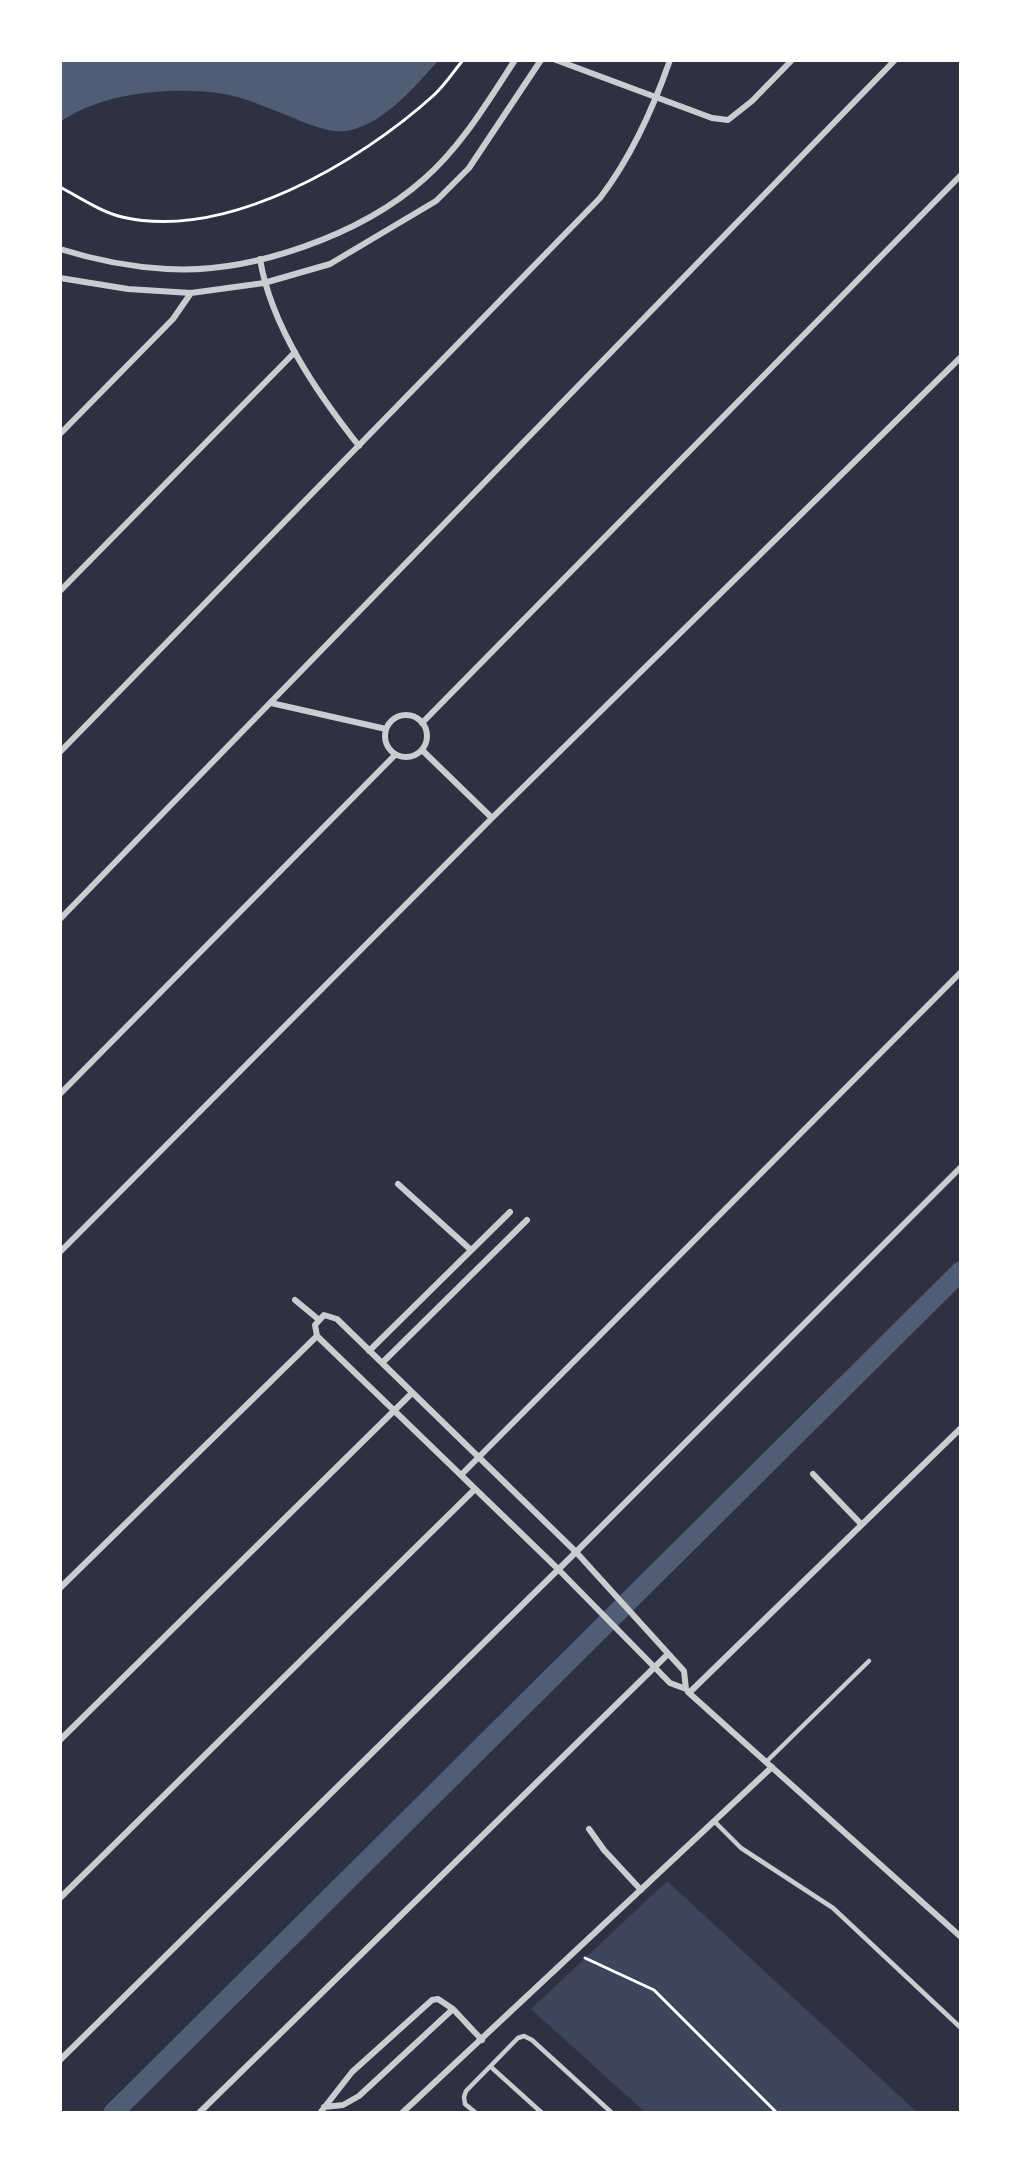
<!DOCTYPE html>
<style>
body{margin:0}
#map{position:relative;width:1021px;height:2173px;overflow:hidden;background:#2d3142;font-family:Quicksand,sans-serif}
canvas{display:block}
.frame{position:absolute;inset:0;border:62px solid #fff;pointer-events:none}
</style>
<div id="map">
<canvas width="1021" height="2173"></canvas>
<div class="frame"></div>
</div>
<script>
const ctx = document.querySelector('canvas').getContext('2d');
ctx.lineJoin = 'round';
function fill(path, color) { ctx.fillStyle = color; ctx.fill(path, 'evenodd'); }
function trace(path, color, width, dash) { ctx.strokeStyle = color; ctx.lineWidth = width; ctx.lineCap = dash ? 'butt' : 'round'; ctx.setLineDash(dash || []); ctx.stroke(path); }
fill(new Path2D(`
 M667,1881L918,2113H646L531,2009Z`), '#3c4559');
fill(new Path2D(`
 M60,60H439C415,86 387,121 351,130C329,136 301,120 281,113C263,106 243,97 224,94C173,86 103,92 60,122Z`), '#4f5d75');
trace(new Path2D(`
 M113,2113L961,1271`), '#4f5d75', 20);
trace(new Path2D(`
 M60,187C79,197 101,212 122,217C226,241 359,163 434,95C445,85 454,71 463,60
 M585,1958L654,1990L777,2113`), '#fff', 3);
trace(new Path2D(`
 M766,1762L869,1661
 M714,1821L741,1848L833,1908L961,2028
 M491,2067L542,2113
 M476,2113L465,2104L464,2097L466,2091L518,2038L524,2036L532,2040L612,2113`), '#caccd0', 4.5);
trace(new Path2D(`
 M556,60L712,118L728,120L752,101L792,60
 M60,249C95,260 130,267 167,269C251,274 361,235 424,179C461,147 489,100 515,60
 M260,259C271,326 317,393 359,446
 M60,278L128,289L191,293L264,283L330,264L436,201L469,168L541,60
 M60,434L173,319L191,293
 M60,591L295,352
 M271,703L386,729
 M385 736a21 21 0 1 1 42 0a21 21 0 1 1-42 0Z
 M422,723L961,175
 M422,750L492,818
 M60,752L600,198C632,156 653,109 670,60
 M60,919L895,60
 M60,1094L395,755
 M398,1184L471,1250
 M60,1252L492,818L961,357
 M295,1300L318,1319
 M324,1315L337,1319L576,1552L684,1671L686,1689L670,1683L557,1568L317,1336L315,1325Z
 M369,1351L510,1212
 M383,1362L527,1220
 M813,1474L861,1524
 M461,1475L961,972
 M60,1588L317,1336
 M688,1692L961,1937
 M689,1693L961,1428
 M60,1740L412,1393
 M589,1829L604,1850L641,1890
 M60,1898L475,1489
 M60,2060L576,1552L961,1167
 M324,2107L343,2105L359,2096L453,2009
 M199,2113L668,1654
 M320,2113L352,2072L432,2000L438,1999L453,2009L482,2040
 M402,2113L772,1767`), '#caccd0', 6);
</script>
